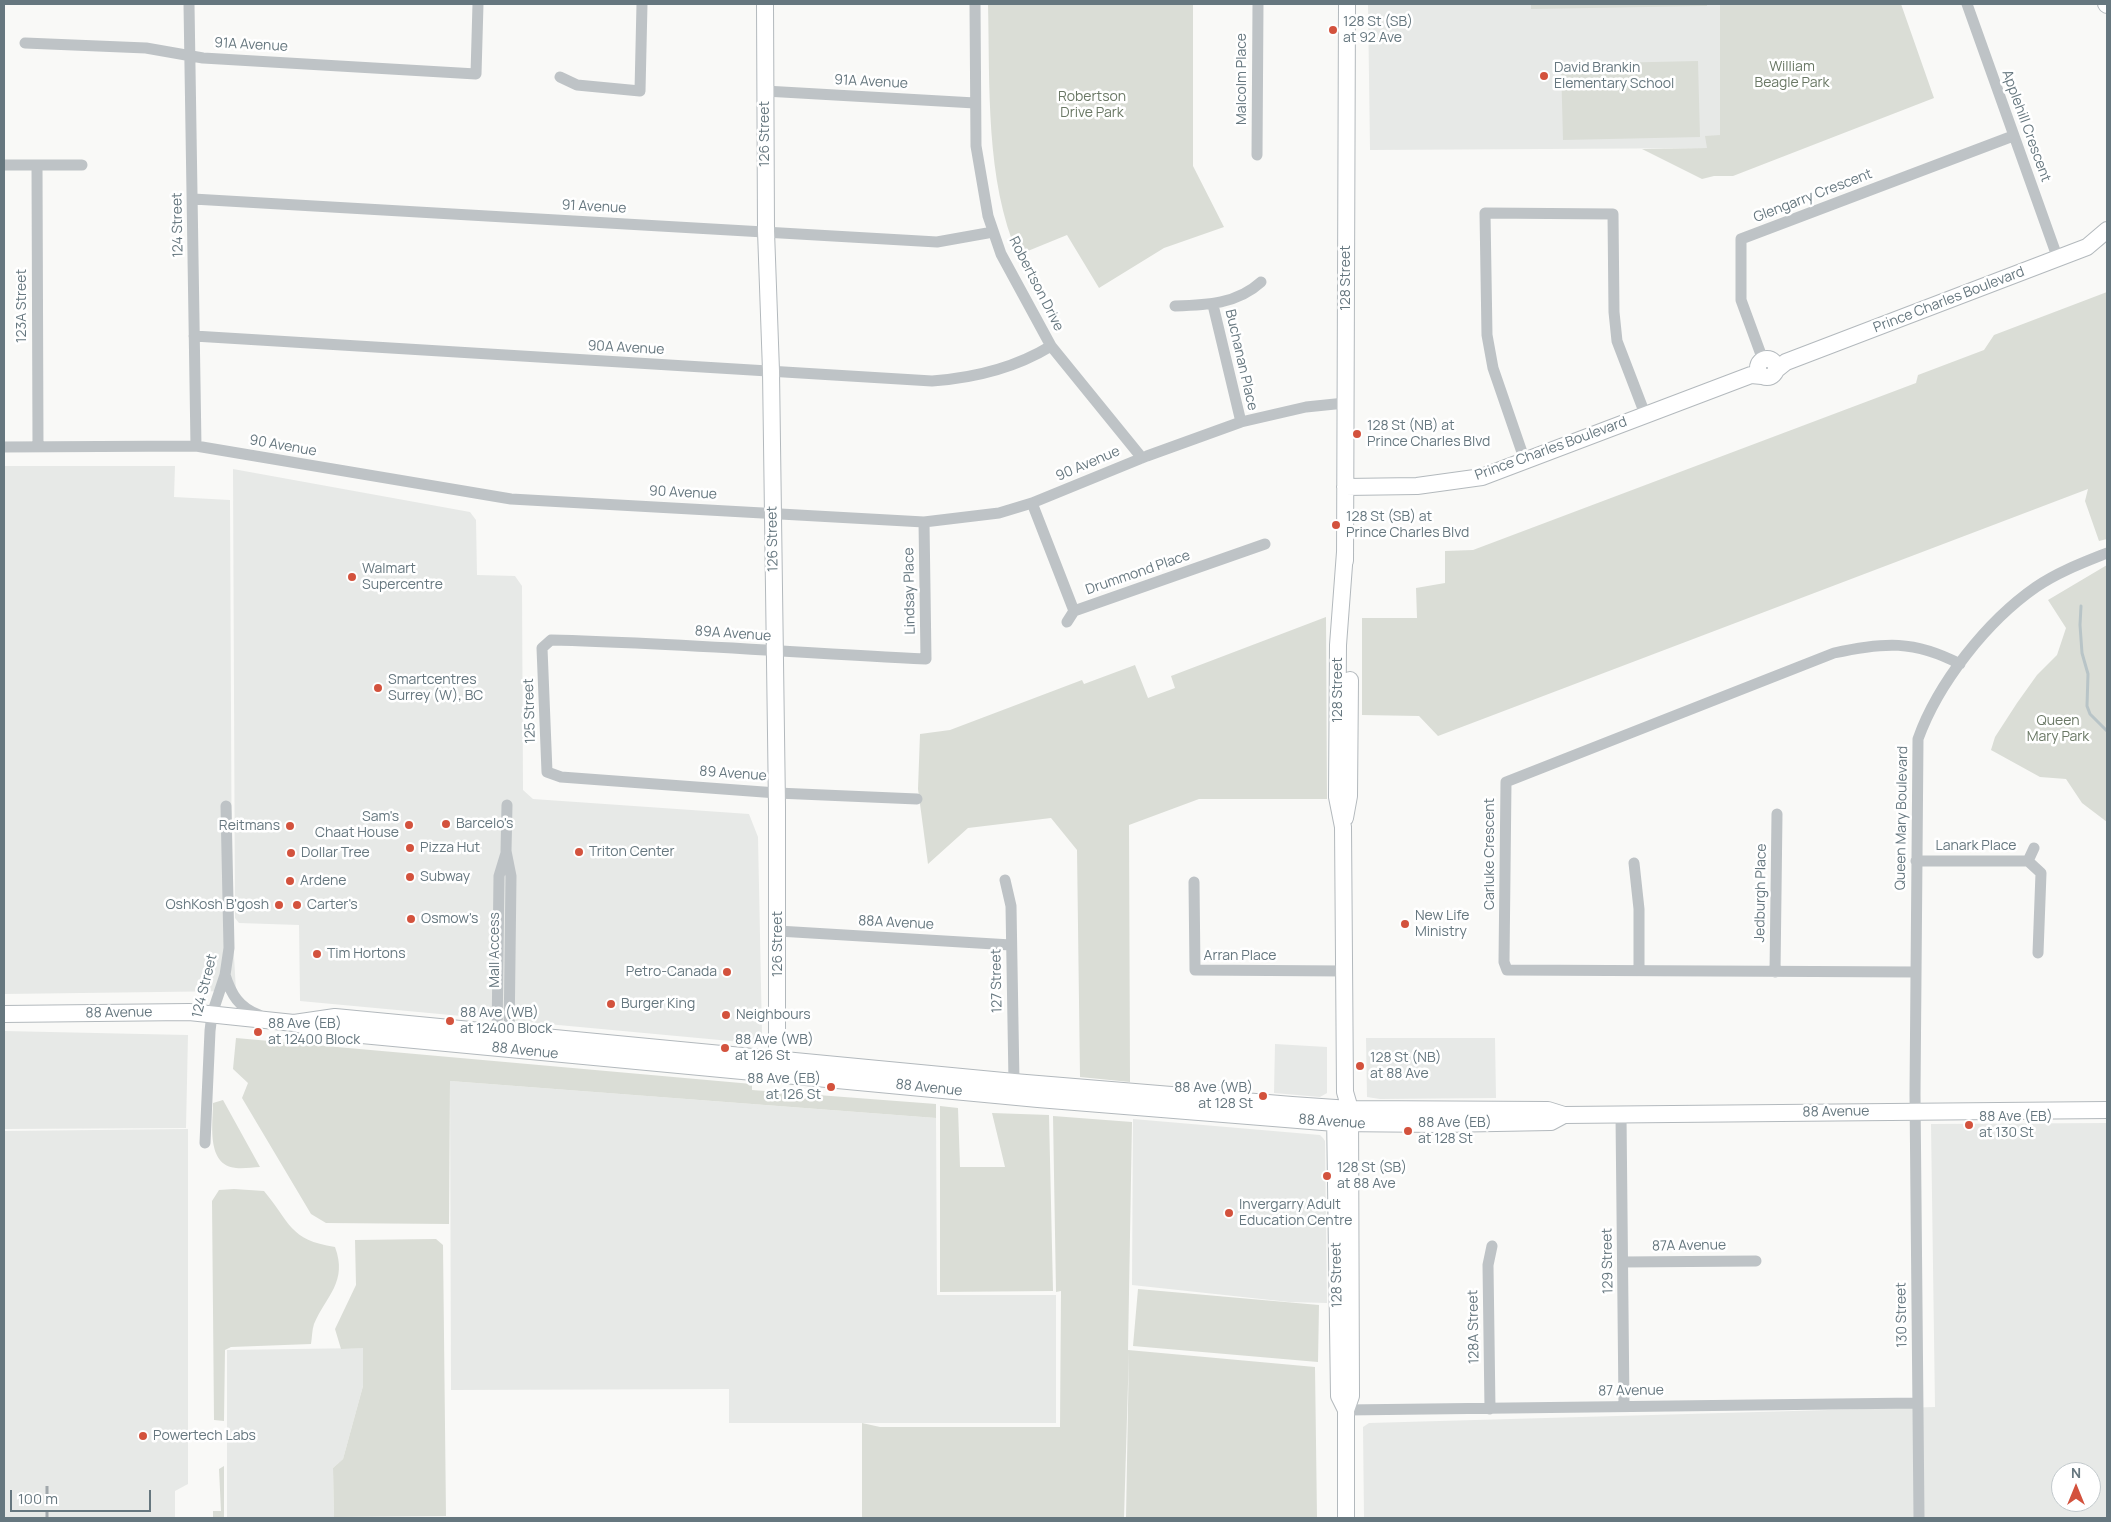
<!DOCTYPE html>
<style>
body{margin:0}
#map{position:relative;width:2111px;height:1522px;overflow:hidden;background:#f9f9f7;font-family:Manrope,sans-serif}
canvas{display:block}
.frame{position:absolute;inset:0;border:5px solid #66777f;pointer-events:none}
.north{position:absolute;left:2051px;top:1462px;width:50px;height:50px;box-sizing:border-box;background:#fff;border:1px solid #c2c9cc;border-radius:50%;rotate:0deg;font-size:14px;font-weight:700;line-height:20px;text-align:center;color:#66777f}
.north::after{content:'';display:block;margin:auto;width:18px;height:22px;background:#d3523d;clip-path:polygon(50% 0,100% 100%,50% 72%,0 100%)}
.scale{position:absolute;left:10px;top:1490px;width:141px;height:22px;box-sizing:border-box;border:2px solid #66777f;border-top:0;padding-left:6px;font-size:15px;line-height:18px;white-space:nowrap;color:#66777f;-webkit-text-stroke:4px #fff;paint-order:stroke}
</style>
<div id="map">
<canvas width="2111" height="1522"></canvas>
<div class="frame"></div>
<div class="north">N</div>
<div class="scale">100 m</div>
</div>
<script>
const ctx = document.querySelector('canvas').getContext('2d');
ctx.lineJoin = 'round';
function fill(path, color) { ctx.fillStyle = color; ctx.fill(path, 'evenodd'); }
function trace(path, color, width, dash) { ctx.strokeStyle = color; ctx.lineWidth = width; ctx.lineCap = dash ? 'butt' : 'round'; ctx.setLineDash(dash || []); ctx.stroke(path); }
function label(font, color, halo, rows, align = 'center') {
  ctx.font = font + ' Manrope,sans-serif'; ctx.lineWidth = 5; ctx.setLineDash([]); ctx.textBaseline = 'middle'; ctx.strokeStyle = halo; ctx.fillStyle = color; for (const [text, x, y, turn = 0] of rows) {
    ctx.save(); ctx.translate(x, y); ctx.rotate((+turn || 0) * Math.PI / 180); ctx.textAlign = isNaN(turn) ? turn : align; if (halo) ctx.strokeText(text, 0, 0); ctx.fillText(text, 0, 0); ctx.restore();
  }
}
fill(new Path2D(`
 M1368,4H1720V148L1370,150Z
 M4,466H175L174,497L230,500L232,921L236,991L4,994Z
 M233,469L470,512L476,520L477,575L515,576L522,586L523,790L533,799L749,814L758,837L762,1035L758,1041L752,1043L300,1001L299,925L239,923L235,918Z
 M4,1031L188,1035L186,1128L4,1129Z
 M1366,1038H1495L1496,1098L1380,1099L1367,1097Z
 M1275,1044L1327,1047V1093L1320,1097L1274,1093Z
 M450,1081L936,1118L937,1295H1056V1423H729V1389L451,1390Z
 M1133,1119L1320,1135L1323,1138L1325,1141L1327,1303L1289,1302L1132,1285Z
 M2107,1123V1518H1364L1363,1427L1369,1423L1935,1407L1931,1124ZM2061,1472H2091V1502H2061Z
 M188,1129V1484L175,1491V1518H4V1131Z
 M363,1348V1386L343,1459L333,1468L334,1517L227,1518V1350Z`), '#e7e9e7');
fill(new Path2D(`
 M988,4H1193V166L1224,227L1164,248L1099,288L1067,235L1018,255C985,180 990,84 988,4Z
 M1531,4H1707V6L1531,9Z
 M1720,4H1901L1934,98L1733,176H1714L1702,179L1642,149L1707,148L1705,136L1720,135Z
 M1698,61L1700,137L1563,140L1561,64Z
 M2107,292V539L2099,541L2085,501L2088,489L1438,736L1419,716L1362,715V618H1417L1416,588L1445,583V551L1473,550L1916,383L1918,375L1984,350L1994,335Z
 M2107,565V822L2082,803L2066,779L2040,777L1991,750L1995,737L2017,703L2037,675L2057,655L2066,628L2048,600Z
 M1326,617L1327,799H1199L1129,825L1130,1082L1080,1077L1077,850L1051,818L968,828L928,864L918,789L920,734L950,730L1082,680L1084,684L1135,665L1148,698L1175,688L1171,676Z
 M236,1038L752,1084V1090L936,1104V1118L450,1081L449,1224L326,1223L311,1214L242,1098L248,1083L233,1069Z
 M223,1100L260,1167C253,1167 244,1169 236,1168C206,1165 213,1124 213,1103Z
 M940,1106L958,1108L960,1167H1005L992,1113L1049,1115L1053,1291L940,1292Z
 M1053,1116L1132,1122L1128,1350L1315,1367L1317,1518H1126L1129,1350L1124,1518H862V1423L880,1427H1060L1061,1291L1056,1292Z
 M234,1189L264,1191C290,1222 289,1240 335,1247C348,1282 326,1296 314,1324C312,1330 312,1338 311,1344L231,1347L225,1350L224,1421L214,1420L212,1201L219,1190Z
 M436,1239L443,1245L446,1516L334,1517L333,1468L343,1459L363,1386V1348L341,1349L335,1329L356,1285L355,1240Z
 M1138,1289L1319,1305L1318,1362L1133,1346Z
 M224,1466V1518H213V1511H221L219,1469Z`), '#daddd6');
trace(new Path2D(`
 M2081,606L2080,625L2082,653L2088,674L2087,706L2090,714L2107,731`), '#b8c4c7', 3);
const secondary = new Path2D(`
 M765,4L766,231L771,371L777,806V1069
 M2106,4L2107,5
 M1758 368a9 9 0 1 1 18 0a9 9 0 1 1-18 0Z
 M1776,370L1786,362L2087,247L2107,230
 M1345,487L1417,486L1482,477L1751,375L1762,376
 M1345,552L1338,645L1337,797L1343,827L1345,1092L1350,1109L1351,1396L1346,1410V1518
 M1345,561L1347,4
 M1345,818L1349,796L1350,680
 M4,1014L189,1012L294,1023L330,1032L1038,1099L1335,1123L1441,1124L1551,1122L1564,1115
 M294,1023L335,1017L1014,1082L1292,1105L1350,1109L1548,1110L1564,1115L2107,1110
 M1335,1113L1339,1396L1346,1410`);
trace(secondary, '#b3b9bd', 18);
trace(new Path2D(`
 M189,4L196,446
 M975,4L976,146L988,216L1001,254L1051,346L1142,458
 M1967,4L2058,259
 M25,43L146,48L203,58L476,74L478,4
 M560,77L577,85L640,91L642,4
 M765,91L975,103
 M1257,155L1258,4
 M4,165H82
 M37,165L38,447
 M193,199L937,242L993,232
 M1213,305L1241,422
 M1175,306C1207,305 1237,304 1261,282
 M194,336L932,381C974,378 1015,368 1051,346
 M1763,360L1741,300V239L2013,136
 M4,447L196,446L511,499L924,522L999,513L1032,503L1147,456L1241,422L1306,407L1345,403
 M1525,461L1493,368L1487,335L1485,213L1613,214L1614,312L1617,341L1645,414
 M1032,503L1074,611L1265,544
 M1067,622L1074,611
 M917,799L777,793L561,777L547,772L542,648L551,640C676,643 801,653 926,659L924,522
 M507,805L506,851L511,876L509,1040
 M1916,861H2028L2041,873L2038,953
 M2028,861L2034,848
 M1634,863L1639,909V970
 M1005,880L1011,906L1014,1082
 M1194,882L1195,970L1344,971
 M778,931L1011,945
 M1775,972L1777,814
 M1916,972L1507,970L1504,962L1506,782L1834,653C1884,642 1914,640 1960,664
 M225,975C231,994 239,1008 259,1015
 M497,1038L499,876L506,853
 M1621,1115L1624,1406
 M205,1143L210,1031L212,1014L225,975L229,948L226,806
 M1623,1262L1756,1261
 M1490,1409L1488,1265L1492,1246
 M1346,1410L1917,1403
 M1919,1518L1915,1094L1918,739C1938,683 1987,621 2036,587C2058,572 2082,563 2107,553`), '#bec3c6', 11);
trace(secondary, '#fff', 16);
trace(new Path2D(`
 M47,1486V1518`), '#a1a8ac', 3, [8, 4]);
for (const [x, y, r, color] of [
 [1333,30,5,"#d3523d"],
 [1544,76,5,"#d3523d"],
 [1357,434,5,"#d3523d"],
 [1336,525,5,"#d3523d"],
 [352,577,5,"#d3523d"],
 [378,688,5,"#d3523d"],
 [446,824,5,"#d3523d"],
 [409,825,5,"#d3523d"],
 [290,826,5,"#d3523d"],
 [410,848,5,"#d3523d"],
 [579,852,5,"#d3523d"],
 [291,853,5,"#d3523d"],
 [410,877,5,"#d3523d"],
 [290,881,5,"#d3523d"],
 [279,905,5,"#d3523d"],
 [297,905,5,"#d3523d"],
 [411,919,5,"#d3523d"],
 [1405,924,5,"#d3523d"],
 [317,954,5,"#d3523d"],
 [727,972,5,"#d3523d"],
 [611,1004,5,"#d3523d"],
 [726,1015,5,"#d3523d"],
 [450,1021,5,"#d3523d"],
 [258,1032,5,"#d3523d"],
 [725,1048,5,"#d3523d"],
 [1360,1066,5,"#d3523d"],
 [831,1087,5,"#d3523d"],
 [1263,1096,5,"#d3523d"],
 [1969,1125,5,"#d3523d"],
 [1408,1131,5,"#d3523d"],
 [1327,1176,5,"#d3523d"],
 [1229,1213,5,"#d3523d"],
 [143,1436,5,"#d3523d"]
]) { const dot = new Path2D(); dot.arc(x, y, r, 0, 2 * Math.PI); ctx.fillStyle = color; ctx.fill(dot); trace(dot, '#fff', 2); }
label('14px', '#66777f', '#fff', [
 ["128 St (SB)",1343,22],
 ["at 92 Ave",1343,38],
 ["David Brankin",1554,68],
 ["Elementary School",1554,84],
 ["128 St (NB) at",1367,426],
 ["Prince Charles Blvd",1367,442],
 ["128 St (SB) at",1346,517],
 ["Prince Charles Blvd",1346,533],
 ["Walmart",362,569],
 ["Supercentre",362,585],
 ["Smartcentres",388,680],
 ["Surrey (W), BC",388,696],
 ["Sam's",399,817,"right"],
 ["Chaat House",399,833,"right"],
 ["Barcelo's",456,824],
 ["Reitmans",280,826,"right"],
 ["Pizza Hut",420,848],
 ["Triton Center",589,852],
 ["Dollar Tree",301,853],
 ["Subway",420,877],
 ["Ardene",300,881],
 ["OshKosh B'gosh",269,905,"right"],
 ["Carter's",307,905],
 ["New Life",1415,916],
 ["Ministry",1415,932],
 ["Osmow's",421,919],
 ["Tim Hortons",327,954],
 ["Petro-Canada",717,972,"right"],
 ["Burger King",621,1004],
 ["88 Ave (WB)",460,1013],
 ["at 12400 Block",460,1029],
 ["Neighbours",736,1015],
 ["88 Ave (EB)",268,1024],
 ["at 12400 Block",268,1040],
 ["88 Ave (WB)",735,1040],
 ["at 126 St",735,1056],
 ["128 St (NB)",1370,1058],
 ["at 88 Ave",1370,1074],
 ["88 Ave (EB)",821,1079,"right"],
 ["at 126 St",821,1095,"right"],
 ["88 Ave (WB)",1253,1088,"right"],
 ["at 128 St",1253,1104,"right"],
 ["88 Ave (EB)",1979,1117],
 ["at 130 St",1979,1133],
 ["88 Ave (EB)",1418,1123],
 ["at 128 St",1418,1139],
 ["128 St (SB)",1337,1168],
 ["at 88 Ave",1337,1184],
 ["Invergarry Adult",1239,1205],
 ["Education Centre",1239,1221],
 ["Powertech Labs",153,1436]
], 'left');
label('14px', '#66777f', '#fff', [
 ["91A Avenue",251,45,3],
 ["Malcolm Place",1242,79,-90],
 ["91A Avenue",871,82,3],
 ["Applehill Crescent",2026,126,70],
 ["126 Street",765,134,-90],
 ["Glengarry Crescent",1813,196,-21],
 ["91 Avenue",594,207,3],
 ["124 Street",178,225,-91],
 ["128 Street",1346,278,-90],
 ["Robertson Drive",1036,284,63],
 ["Prince Charles Boulevard",1949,300,-21],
 ["123A Street",22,306,-90],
 ["90A Avenue",626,348,3],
 ["Buchanan Place",1241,360,77],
 ["90 Avenue",283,446,10],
 ["Prince Charles Boulevard",1551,449,-20],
 ["90 Avenue",1088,464,-23],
 ["90 Avenue",683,493,3],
 ["126 Street",773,539,-91],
 ["Drummond Place",1138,573,-19],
 ["Lindsay Place",910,591,-91],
 ["89A Avenue",733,634,4],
 ["128 Street",1338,690,-90],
 ["125 Street",530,711,-92],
 ["89 Avenue",733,774,4],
 ["Queen Mary Boulevard",1902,818,-89],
 ["Lanark Place",1976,846],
 ["Carluke Crescent",1490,854,-90],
 ["Jedburgh Place",1761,893,-89],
 ["88A Avenue",896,923,3],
 ["126 Street",778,944,-90],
 ["Mall Access",495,950,-90],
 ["Arran Place",1240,956],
 ["127 Street",997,981,-91],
 ["124 Street",205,986,-76],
 ["88 Avenue",119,1013,-1],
 ["88 Avenue",525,1051,6],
 ["88 Avenue",929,1088,6],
 ["88 Avenue",1836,1112,-1],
 ["88 Avenue",1332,1122,4],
 ["87A Avenue",1689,1246,-1],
 ["129 Street",1608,1261,-91],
 ["128 Street",1337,1275,-91],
 ["130 Street",1902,1315,-91],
 ["128A Street",1474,1327,-91],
 ["87 Avenue",1631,1391,-1]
]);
label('14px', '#6a7865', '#fff', [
 ["William",1792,67],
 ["Beagle Park",1792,83],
 ["Robertson",1092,97],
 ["Drive Park",1092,113],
 ["Queen",2058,721],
 ["Mary Park",2058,737]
]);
</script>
